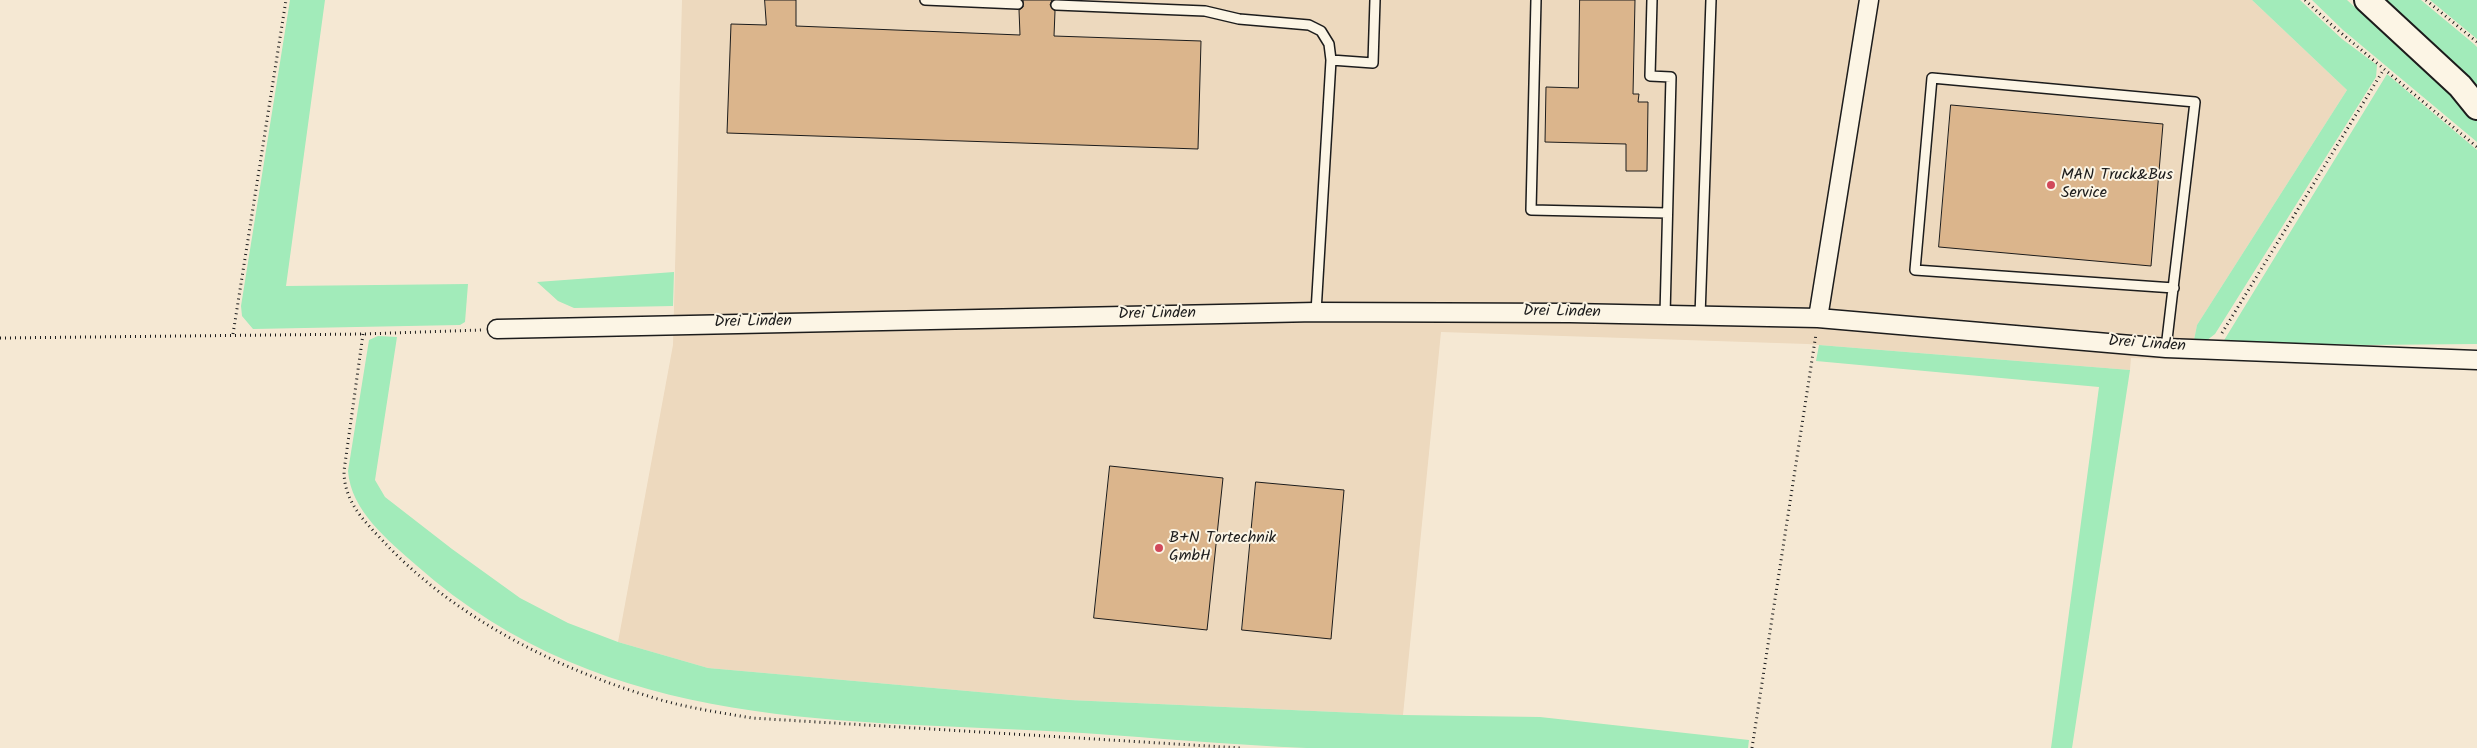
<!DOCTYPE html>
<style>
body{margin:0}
canvas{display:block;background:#f5e8d3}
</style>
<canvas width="2477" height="748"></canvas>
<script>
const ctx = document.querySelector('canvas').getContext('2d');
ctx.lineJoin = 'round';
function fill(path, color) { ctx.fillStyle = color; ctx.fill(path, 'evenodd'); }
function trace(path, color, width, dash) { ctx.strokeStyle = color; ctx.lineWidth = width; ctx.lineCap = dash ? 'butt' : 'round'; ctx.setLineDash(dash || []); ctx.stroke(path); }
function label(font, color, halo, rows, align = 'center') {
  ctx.font = font + ' Kalam,sans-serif'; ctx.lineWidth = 4; ctx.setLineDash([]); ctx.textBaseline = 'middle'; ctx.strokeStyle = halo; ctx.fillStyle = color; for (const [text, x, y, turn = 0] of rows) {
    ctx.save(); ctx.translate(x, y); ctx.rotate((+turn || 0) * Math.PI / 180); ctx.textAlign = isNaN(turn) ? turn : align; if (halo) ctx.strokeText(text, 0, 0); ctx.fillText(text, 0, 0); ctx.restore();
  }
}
fill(new Path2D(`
 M682,0H2252L2347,90L2197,325L2190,360L2131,358L2130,370L1807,344L1441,332L1403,715L1069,700L708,668L618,642L673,345Z`), '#edd9be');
fill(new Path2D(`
 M290,0H325L286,286L468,284L465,322L460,325L253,329L242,316L241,306Z
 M2252,0H2300L2342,39L2377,65L2376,77L2215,334L2206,341L2194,340L2197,325L2347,90Z
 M2312,0H2347L2477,120V142L2343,30Z
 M2387,0H2421L2474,44L2477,47V85Z
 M2430,0H2477V39Z
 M2387,74L2477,150V344L2367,345L2223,342Z
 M674,272L673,306L574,308L558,301L537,282Z
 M378,336L397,337L375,480L385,497L452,549L520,598L568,623L618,642L708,668L1069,700L1403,715L1540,717L1749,740L1748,748C1651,748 1553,748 1456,748C1406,748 1356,748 1307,748C1232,745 1157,738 1083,733C844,718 609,736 416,565C388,540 351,511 348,471L369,340Z
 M1819,345L2130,370L2072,748H2051L2099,387L1816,361Z`), '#a2ebba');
const building = new Path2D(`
 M765,0H796V26L1020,35L1019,10L1023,7V0H1052L1050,5L1055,11L1054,36L1201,41L1198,149L727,133L731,24L766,25Z
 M1580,0H1635L1633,94H1639L1638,102H1648L1647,171H1626V144L1545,142L1546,87L1578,88Z
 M1951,105L2163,124L2151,266L1939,247Z
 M1110,466L1223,478L1207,630L1094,618Z
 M1256,482L1344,490L1331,639L1242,630Z`);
fill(building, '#dbb58c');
trace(building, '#1c1c1c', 1);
const lane = new Path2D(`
 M925,0L1018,4
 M1536,0L1531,210L1667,213
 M1652,0L1650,76L1671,77L1665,315
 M1056,5L1205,11L1239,19L1309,25L1321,31L1329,44L1331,60L1316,312
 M1331,60L1373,63L1375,0
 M1700,316L1711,0
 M2166,348L2195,102L1932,78L1915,270L2174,288`);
const street = new Path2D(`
 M1818,318L1869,0
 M497,329L1316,312L1570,313L1818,318L2166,348L2477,360`);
const secondary = new Path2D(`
 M2367,0L2460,86L2477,107`);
trace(lane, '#1c1c1c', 12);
trace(street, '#1c1c1c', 21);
trace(secondary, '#1c1c1c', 28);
trace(new Path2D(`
 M2305,0L2334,27L2477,147
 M2426,0L2477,42
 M2222,333L2384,69
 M233,334L286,0
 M363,334L344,471C344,501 363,520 383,541C453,616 551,666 648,696C681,707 717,712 752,718L1241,748
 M0,338L363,334L481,330
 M1752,748L1816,334`), '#1c1c1c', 3, [1, 4]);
trace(lane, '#fcf5e5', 9);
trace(street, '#fcf5e5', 18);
trace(secondary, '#fcf5e5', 24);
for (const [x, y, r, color] of [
 [2051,185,5,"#d1495b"],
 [1159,548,5,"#d1495b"]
]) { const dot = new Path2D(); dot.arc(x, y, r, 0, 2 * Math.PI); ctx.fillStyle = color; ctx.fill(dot); trace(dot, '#fcf5e5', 2); }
label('16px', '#1c1c1c', '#fcf5e5', [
 ["MAN Truck&Bus",2061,176],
 ["Service",2061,194],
 ["B+N Tortechnik",1169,539],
 ["GmbH",1169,557]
], 'left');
label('16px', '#1c1c1c', '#fcf5e5', [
 ["Drei Linden",1562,313,1],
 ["Drei Linden",1157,315,-1],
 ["Drei Linden",753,323,-1],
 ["Drei Linden",2147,345,4]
]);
</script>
